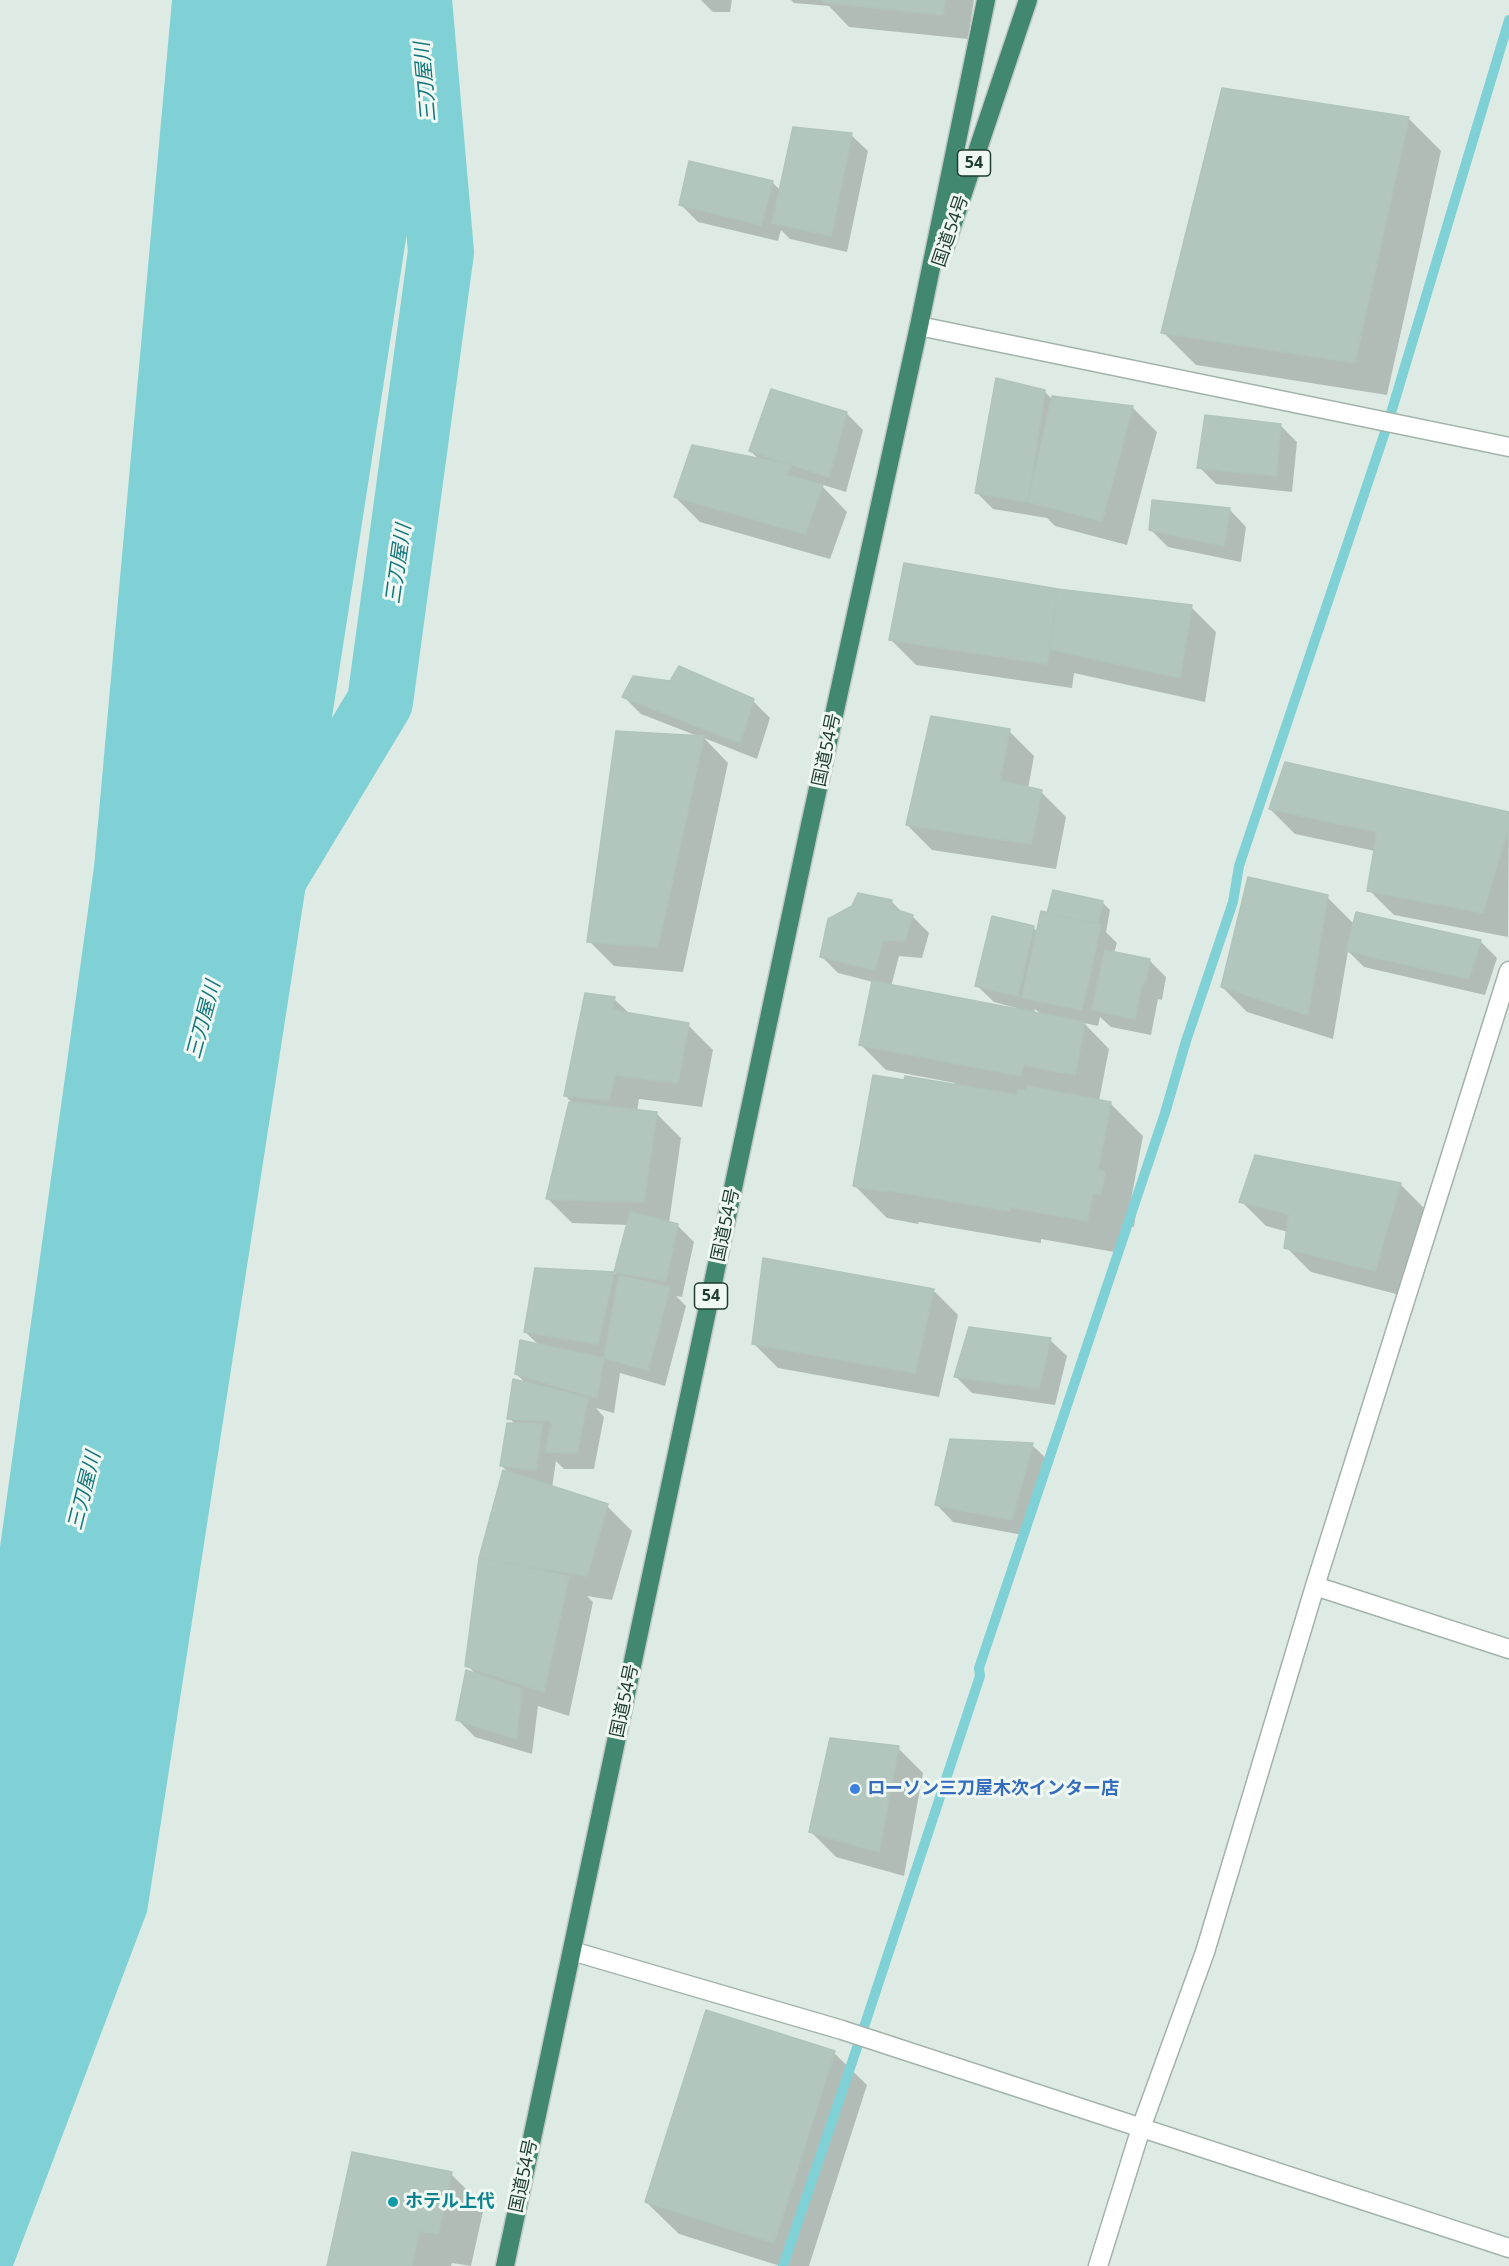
<!DOCTYPE html>
<meta charset="utf-8">
<style>
body{margin:0}
canvas{display:block;background:#deebe4}
</style>
<canvas width="1509" height="2266"></canvas>
<script>
const ctx = document.querySelector('canvas').getContext('2d');
ctx.lineJoin = 'round';
function fill(path, color) { ctx.fillStyle = color; ctx.fill(path, 'evenodd'); }
function trace(path, color, width, dash) { ctx.strokeStyle = color; ctx.lineWidth = width; ctx.lineCap = dash ? 'butt' : 'round'; ctx.setLineDash(dash || []); ctx.stroke(path); }
function label(font, color, halo, rows, align = 'center') {
  ctx.font = font + ' "Noto Sans","Noto Sans JP",sans-serif'; ctx.lineWidth = 6; ctx.setLineDash([]); ctx.textBaseline = 'middle'; ctx.strokeStyle = halo; ctx.fillStyle = color; for (const [text, x, y, turn = 0] of rows) {
    ctx.save(); ctx.translate(x, y); ctx.rotate((+turn || 0) * Math.PI / 180); ctx.textAlign = isNaN(turn) ? turn : align; if (halo) ctx.strokeText(text, 0, 0); ctx.fillText(text, 0, 0); ctx.restore();
  }
}
fill(new Path2D(`
 M172,0H443L147,1912L13,2266H0V1547L94,867Z`), '#80d1d6');
fill(new Path2D(`
 M701,0H732L730,12H713Z
 M791,0H974L968,39L849,27L829,6L794,3Z
 M1408,118L1441,151L1387,395L1196,365L1163,332Z
 M851,135L868,151L847,252L790,239L781,230L778,241L698,222L681,205L772,182L780,190Z
 M1044,391L1052,399L1132,407L1157,432L1127,545L1055,526L1047,518L993,509L976,492Z
 M846,413L863,430L846,492L820,484L847,512L830,559L700,522L675,497L759,459L750,451Z
 M1280,425L1297,442L1292,492L1216,484L1199,467Z
 M1230,510L1246,527L1241,562L1168,547L1151,530Z
 M1058,590L1191,607L1216,632L1205,702L1074,673L1072,688L916,665L891,640Z
 M624,697L753,701L770,718L757,759L704,738L728,763L683,972L614,966L589,941L700,737L641,714Z
 M1009,731L1034,756L1028,789L1041,792L1066,817L1056,869L932,850L907,825Z
 M1270,809L1509,813L1508,937L1394,915L1369,890L1375,851L1295,834Z
 M1327,897L1354,924L1480,941L1497,958L1485,995L1364,967L1348,951L1333,1039L1247,1012L1222,987Z
 M891,901L904,914L912,916L929,933L922,958L899,956L891,987L1015,1010L1016,1008L994,1002L977,986L1033,927L1038,933L1048,915L1102,902L1110,910L1106,932L1117,943L1114,953L1149,960L1166,977L1162,1000L1158,999L1151,1035L1111,1027L1100,1017L1098,1026L1084,1023L1109,1049L1099,1101L1110,1103L1143,1136L1131,1200L1137,1206L1134,1227L1125,1225L1120,1253L1041,1239V1243L919,1222L918,1224L887,1218L855,1186L955,1086V1083L886,1070L861,1045L873,982L838,973L821,956ZM1035,1009L1042,1015L1034,1014Z
 M614,999L630,1014L688,1025L713,1050L702,1107L639,1099L637,1111L656,1113L681,1138L669,1223L677,1225L694,1242L682,1297L676,1296L686,1306L665,1386L620,1373L614,1413L596,1408L604,1417L594,1469H564L556,1461L552,1488L607,1506L632,1531L612,1600L587,1596L593,1602L569,1716L538,1706L532,1754L475,1737L458,1720L477,1675L467,1665L480,1558L510,1474L501,1465L515,1424L509,1418L527,1384L516,1374L539,1345L525,1332L537,1270L615,1274L628,1225L572,1223L547,1198L573,1104L565,1095Z
 M1256,1156L1401,1185L1426,1210L1400,1295L1311,1272L1286,1247L1288,1232L1266,1226L1241,1201Z
 M933,1290L958,1315L939,1397L778,1368L753,1343Z
 M1050,1340L1067,1356L1055,1405L972,1393L955,1376Z
 M1032,1445L1049,1461L1028,1536L953,1522L937,1505Z
 M898,1748L923,1773L904,1876L836,1857L811,1832Z
 M834,2053L867,2085L809,2266H780L679,2234L646,2202Z
 M451,2174L484,2207L471,2266L452,2263L451,2266H328Z`), '#0003');
trace(new Path2D(`
 M783,2266L866,2021L980,1676L979,1668L1165,1113L1186,1041L1233,902L1239,866L1388,423L1509,20`), '#80d1d6', 10);
trace(new Path2D(`
 M272,881L380,702L441,252L419,0`), '#80d1d6', 66);
const building = new Path2D(`
 M822,0H945L943,15L822,2Z
 M1222,88L1409,117L1355,363L1161,333Z
 M793,127L852,133L831,236L772,223Z
 M689,161L773,181L761,225L679,205Z
 M996,378L1045,390L1028,502L975,493Z
 M771,389L847,412L829,477L749,451Z
 M1052,396L1133,406L1102,521L1028,502Z
 M1205,415L1281,424L1276,476L1197,468Z
 M692,445L792,465L786,475L823,485L805,534L674,497Z
 M1152,500L1230,508L1224,546L1149,530Z
 M904,563L1058,589L1047,664L889,640Z
 M1058,589L1192,605L1180,678L1049,649Z
 M679,666L754,699L740,743L622,697L633,676L670,681Z
 M931,716L1010,729L1000,781L1042,790L1031,844L906,825Z
 M616,731L704,736L658,947L587,942Z
 M1285,762L1509,812V826L1483,913L1367,891L1377,832L1269,809Z
 M1248,877L1328,895L1308,1015L1221,987Z
 M1053,890L1103,901L1098,924L1047,913Z
 M858,893L892,900L891,908L913,915L905,941L883,940L875,970L820,957L828,919L852,906Z
 M1041,911L1101,925L1082,1010L1022,998Z
 M1356,912L1481,940L1469,979L1346,951Z
 M992,916L1034,926L1018,996L975,986Z
 M1105,950L1150,959L1145,984L1142,983L1135,1019L1092,1010Z
 M872,981L1085,1022L1075,1075L1023,1065L1021,1076L859,1045Z
 M585,993L615,997L612,1010L689,1023L678,1083L615,1075L609,1100L564,1096Z
 M873,1075L904,1080L905,1076L1017,1095L1018,1090H1026L1027,1086L1111,1102L1098,1170L1105,1172L1101,1195L1093,1193L1087,1221L1009,1207V1211L886,1190V1192L853,1186Z
 M569,1102L657,1112L644,1202L546,1199Z
 M1255,1155L1401,1183L1375,1271L1284,1248L1289,1214L1239,1202Z
 M630,1212L678,1224L666,1281L614,1272Z
 M763,1258L934,1289L915,1373L752,1344Z
 M535,1268L614,1272L598,1344L524,1332Z
 M619,1276L670,1287L648,1370L604,1358Z
 M969,1327L1051,1338L1039,1388L954,1377Z
 M520,1340L604,1358L597,1398L515,1374Z
 M513,1379L588,1398L577,1453L545,1452L552,1421L507,1419Z
 M507,1423L542,1424L536,1470L500,1466Z
 M950,1439L1033,1443L1012,1520L935,1505Z
 M503,1470L608,1504L587,1576L479,1558Z
 M479,1558L569,1576L544,1692L465,1666Z
 M466,1670L522,1689L516,1739L456,1720Z
 M830,1738L899,1746L879,1852L809,1832Z
 M706,2010L835,2051L774,2243L645,2202Z
 M352,2152L452,2172L438,2234L419,2231L412,2266H327Z`);
fill(building, '#b3c6bd');
trace(building, '#b0c5ba', 1.5);
const minor = new Path2D(`
 M1315,1586L1509,1649
 M572,1951L842,2030L1509,2248
 M1098,2266L1141,2128L1205,1952L1315,1586L1509,971`);
const tertiary = new Path2D(`
 M919,326L1509,447`);
const trunk = new Path2D(`
 M944,250L1028,0
 M505,2266L808,834L919,326L986,0`);
trace(minor, '#a1b3ab', 21);
trace(tertiary, '#a1b3ab', 21);
trace(trunk, '#c0c8c5', 21);
trace(minor, '#fff', 18);
trace(tertiary, '#fff', 18);
trace(trunk, '#428871', 18);
for (const [x, y, r, color] of [
 [855,1789,6,"#3f7fe0"],
 [393,2202,6,"#0f9aa8"]
]) { const dot = new Path2D(); dot.arc(x, y, r, 0, 2 * Math.PI); ctx.fillStyle = color; ctx.fill(dot); trace(dot, '#eff8f2', 2); }
for (const [x, y, w] of [
 [974,163,33],
 [711,1296,33]
]) { const box = new Path2D(); box.roundRect(x - w / 2, y - 13, w, 26, 4.5); ctx.fillStyle = '#eff8f2'; ctx.fill(box); trace(box, '#1e3c31', 1.5); }
label('bold 16px', '#1e3c31', null, [
 ["54",974,163],
 ["54",711,1296]
]);
label('18px', '#1e3c31', '#eff8f2', [
 ["国道54号",951,231,-71],
 ["国道54号",827,750,-78],
 ["国道54号",726,1225,-78],
 ["国道54号",625,1701,-78],
 ["国道54号",524,2176,-78]
]);
label('bold 18px', '#366cbe', '#eff8f2', [
 ["ローソン三刀屋木次インター店",867,1789]
], 'left');
label('bold 18px', '#0d838f', '#eff8f2', [
 ["ホテル上代",405,2202]
], 'left');
label('italic 20px', '#14767d', '#eff8f2', [
 ["三刀屋川",426,82,-95],
 ["三刀屋川",399,564,-82],
 ["三刀屋川",204,1020,-75],
 ["三刀屋川",85,1491,-76]
]);
</script>
